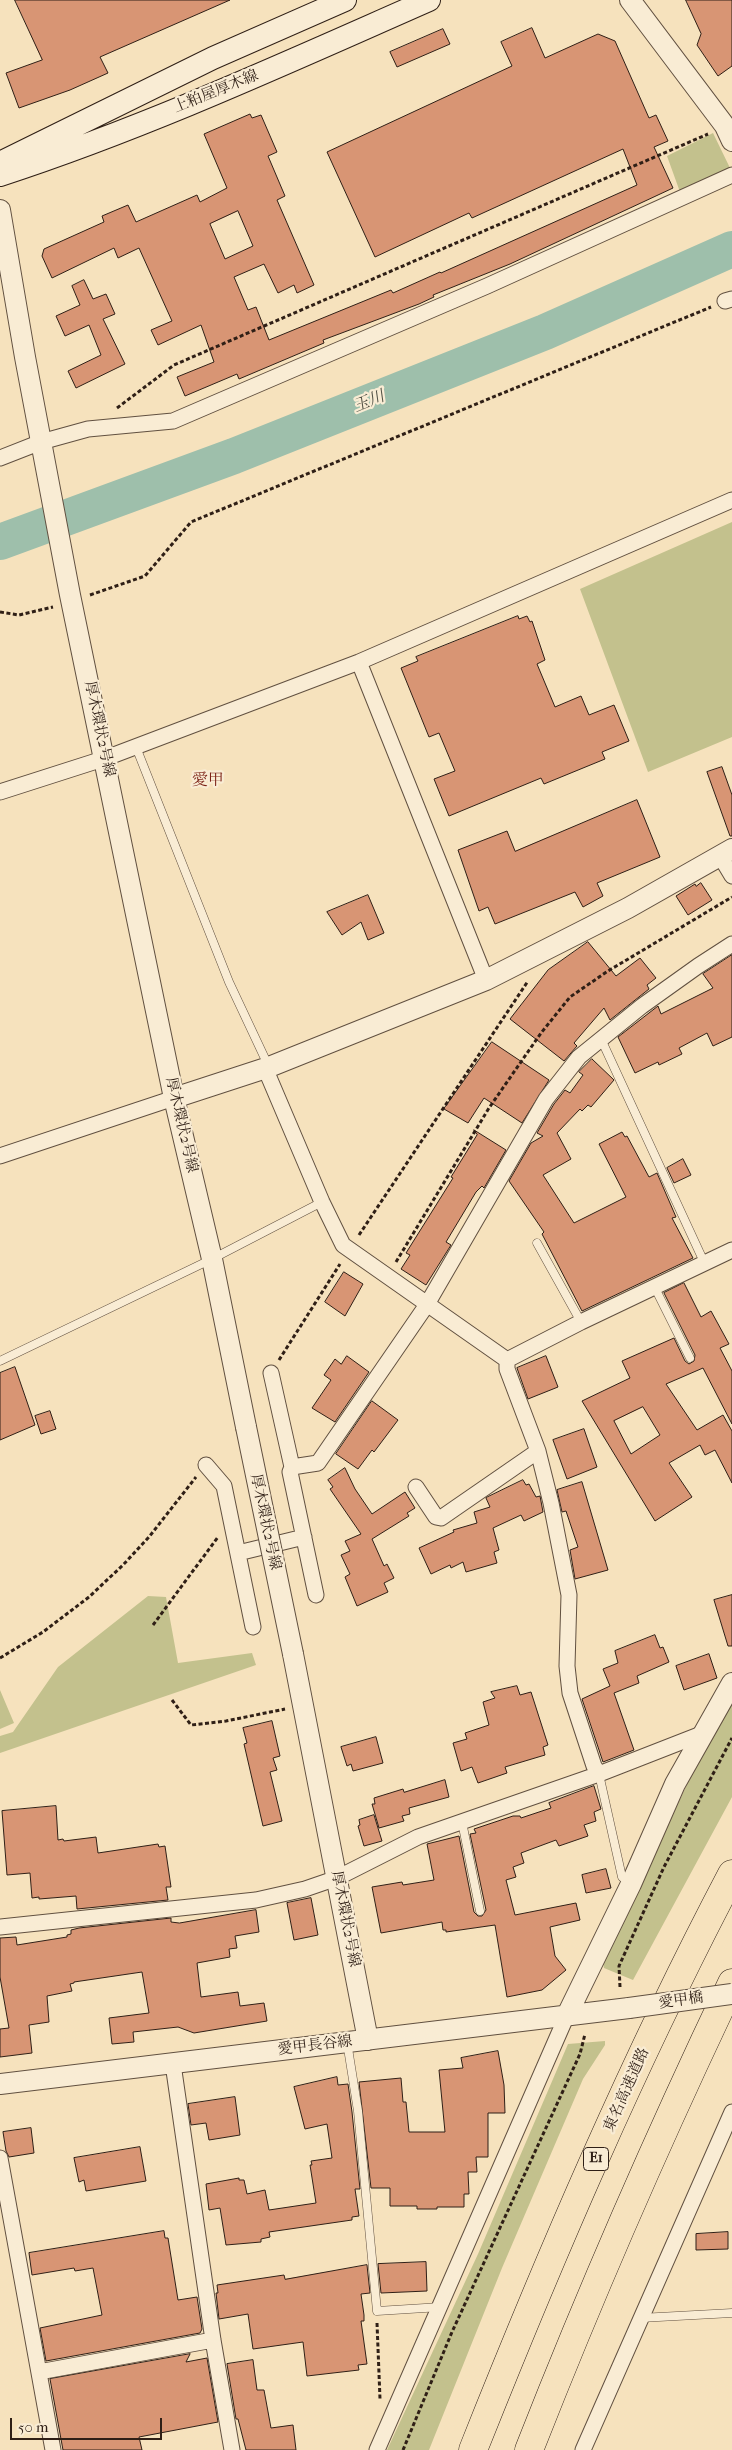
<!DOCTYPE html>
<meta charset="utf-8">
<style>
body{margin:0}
#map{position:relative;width:732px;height:2450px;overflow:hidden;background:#f6e2bd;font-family:"IM FELL French Canon",serif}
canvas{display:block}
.scale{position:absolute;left:10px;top:2418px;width:152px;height:22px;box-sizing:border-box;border:2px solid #2f1f16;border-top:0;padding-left:6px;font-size:15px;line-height:18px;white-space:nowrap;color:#2f1f16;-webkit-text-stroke:4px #f9ecd4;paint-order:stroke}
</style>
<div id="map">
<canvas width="732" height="2450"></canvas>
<div class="scale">50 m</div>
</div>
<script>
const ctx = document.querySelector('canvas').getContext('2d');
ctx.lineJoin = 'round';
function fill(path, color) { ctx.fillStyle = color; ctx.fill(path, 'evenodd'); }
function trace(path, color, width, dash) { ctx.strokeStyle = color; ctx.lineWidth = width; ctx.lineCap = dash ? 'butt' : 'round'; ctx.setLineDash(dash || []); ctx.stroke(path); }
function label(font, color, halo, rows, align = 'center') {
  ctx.font = font + ' "IM FELL French Canon","Noto Serif JP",serif'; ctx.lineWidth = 4.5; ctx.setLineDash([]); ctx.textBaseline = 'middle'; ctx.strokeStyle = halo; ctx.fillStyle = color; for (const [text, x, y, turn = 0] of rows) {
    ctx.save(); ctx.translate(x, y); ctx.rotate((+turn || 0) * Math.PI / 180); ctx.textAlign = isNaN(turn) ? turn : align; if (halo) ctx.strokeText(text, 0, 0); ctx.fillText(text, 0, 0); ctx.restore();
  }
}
fill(new Path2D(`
 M713,133L730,168L680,192L667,156Z
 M732,522V737L648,772L580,589Z
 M148,1596L166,1597L178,1663L252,1653L256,1665L0,1753V1736L13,1732L58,1667Z
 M0,1690L14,1723L0,1729Z
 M732,1702V1797L633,1980L604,1968L603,1963L691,1776Z
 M605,2041V2045L583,2079L502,2268L429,2450H387L478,2254L568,2044Z`), '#c3c18d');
trace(new Path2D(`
 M0,542L234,456L545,332L732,249`), '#9ebfab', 36);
const building = new Path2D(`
 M15,0H230L100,57L108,73L70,90L19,108L6,73L42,60Z
 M686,0H732V66L718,76L697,45L701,34Z
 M532,28L545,58L598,34L615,41L649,118L656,115L668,141L654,147L673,188L510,264L433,295L434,297L419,304L323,340L324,343L239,379L237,374L185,396L177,377L214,362L201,325L158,345L151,330L172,321L139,248L118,258L114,248L52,278L42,256L44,249L104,222L102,216L128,205L136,222L197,195L200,202L227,188L204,134L250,114L252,118L261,115L277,152L268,156L285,196L277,200L314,285L297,293L294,285L278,293L264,264L234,277L248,310L256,307L269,340L391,290L393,293L440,272L441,273L637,185L623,149L472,218L469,213L375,257L327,152L512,66L501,42ZM238,211L253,246L225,259L210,224Z
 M443,29L450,44L397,67L390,52Z
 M84,280L93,299L106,294L115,314L103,319L125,364L76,388L68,371L101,355L89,325L65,336L56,316L80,305L72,286Z
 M518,616L519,619L527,616L530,622L532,621L545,660L537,664L555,707L581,696L589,715L614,705L629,741L602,752L605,759L544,784L541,778L449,816L434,779L455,771L439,733L429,737L401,668L418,661L416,657Z
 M722,767L732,795V836H730L707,772Z
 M637,800L660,857L597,883L603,896L583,907L575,892L495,924L488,907L479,911L458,850L507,831L515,851Z
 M701,883L712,900L688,915L676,896L695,884L696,886Z
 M368,895L384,933L368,940L361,922L342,935L327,912Z
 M588,942L616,976L640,958L656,978L647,985L649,989L610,1020L604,1008L574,1043L577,1046L564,1061L510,1019L548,970Z
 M732,955V1037L713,1046L707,1033L679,1048L682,1054L659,1065L658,1062L635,1073L618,1037L658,1006L661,1014L713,988L703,974Z
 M492,1042L549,1080L522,1123L484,1098L468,1123L444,1109Z
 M592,1059L614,1080L591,1107L588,1105L582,1111L580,1109L557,1133L571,1159L543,1175L574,1223L626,1197L599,1144L622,1132L625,1137L627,1136L649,1177L657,1173L676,1217L672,1218L693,1258L582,1311L542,1234L544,1232L509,1181L531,1143L543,1136L537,1133L554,1104L565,1090L570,1093L583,1075L579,1072Z
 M474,1130L506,1150L484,1188L482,1186L476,1192L446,1242L451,1245L426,1285L401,1269L410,1255L406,1253L453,1178L451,1177L477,1135Z
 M683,1159L691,1175L674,1183L667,1168Z
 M344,1272L363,1284L345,1316L325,1302Z
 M684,1283L701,1317L711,1311L729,1344L720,1348L732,1371V1424L703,1368L666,1384L697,1430L723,1415L732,1431V1483L715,1450L705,1455L700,1445L669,1463L692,1497L655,1521L582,1401L630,1378L622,1361L674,1338L685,1361L689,1364L694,1361L695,1355L664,1293ZM643,1407L660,1435L631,1454L614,1421Z
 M347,1356L369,1372L335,1422L312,1408L331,1380L324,1375L335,1359L341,1364Z
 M546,1356L558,1387L528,1399L517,1368Z
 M15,1367L35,1425L0,1440V1373Z
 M372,1401L398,1420L374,1452L372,1450L358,1469L336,1454Z
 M50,1411L56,1429L41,1434L35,1416Z
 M584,1429L597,1467L567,1479L553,1440Z
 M345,1468L355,1489L372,1514L405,1492L415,1508L407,1513L409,1516L372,1539L384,1566L387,1564L394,1578L384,1583L388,1592L357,1606L345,1577L350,1574L341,1555L350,1551L345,1541L361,1534L330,1489L333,1487L328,1480Z
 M523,1480L526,1485L529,1484L536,1497L540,1496L543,1512L524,1521L521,1515L493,1528L499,1550L494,1552L497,1563L466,1572L463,1562L451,1568L450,1565L431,1574L419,1548L454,1532L453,1530L477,1523L474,1512L490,1507L486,1498Z
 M582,1482L608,1570L575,1579L570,1550L578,1547L566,1511L562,1512L557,1490Z
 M732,1595V1646H728L714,1600Z
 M655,1635L660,1648L663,1647L669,1662L637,1676L639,1683L614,1693L634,1750L603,1762L582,1699L610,1686L603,1669L618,1663L615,1651Z
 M709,1654L717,1678L684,1690L676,1666Z
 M517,1686L520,1695L531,1692L548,1745L543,1747L545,1755L505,1767L507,1773L478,1783L472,1767L461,1771L453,1743L467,1739L465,1733L489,1725L483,1702L495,1698L491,1692Z
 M272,1721L280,1756L273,1758L277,1770L270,1772L282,1821L263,1826L244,1744L247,1743L243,1728Z
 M376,1737L383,1763L353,1771L351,1764L347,1766L341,1747Z
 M445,1780L449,1797L409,1808L410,1814L402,1816L404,1821L379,1828L372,1804H375L374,1798L403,1789L404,1792Z
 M594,1786L601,1809L594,1812L596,1821L584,1825L588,1836L559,1846L556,1840L521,1853L524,1863L513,1867L516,1877L506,1880L515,1915L576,1903L580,1920L550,1927L555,1956L566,1970L542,1990L507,1997L495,1925L446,1932V1930H443L442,1922L381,1933L372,1887L402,1882L403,1885L434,1880L427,1844L459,1836L474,1912L478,1916H482L486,1910L470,1834L476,1833L474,1829L513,1816H520L521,1818L551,1808L549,1803Z
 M56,1806L58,1840L63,1839L64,1841L96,1837L98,1853L158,1844L159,1847L165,1846L171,1887H166L168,1900L77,1909L76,1896L39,1899V1897L32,1898L30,1873L7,1875L2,1811Z
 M374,1815L382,1841L364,1846L358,1826L360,1825L359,1820Z
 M606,1869L611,1888L586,1893L582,1875Z
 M311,1898L318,1935L294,1940L287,1903Z
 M256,1910L259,1932L235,1936L237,1948L229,1949L230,1957L197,1963L201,1997L238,1992L240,2006L264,2003L267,2021L194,2033L178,2027L133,2032L134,2042L112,2044L109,2018L149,2013L142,1972L74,1982V1983L70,1984L72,1991L47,1996L49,2022L29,2025L32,2053L0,2057V2029L9,2028L0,1977V1938L16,1937L17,1945L67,1937V1935L71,1934V1930L79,1928L171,1918V1922L179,1923Z
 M498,2051L504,2085L505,2113H488V2157H476L477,2172H468L469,2194H464V2207H437V2209H417V2206H390V2188H371L359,2082L401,2078L403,2102H406L409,2132H445L439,2070L463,2068L461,2058Z
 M337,2077L338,2085L348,2084L352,2112L360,2189H355L359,2216L352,2217V2220L269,2232L270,2237L261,2239V2242L226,2245L220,2208L209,2210L206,2184L239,2178V2180H244L247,2194L265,2190L269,2210L316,2203L310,2165H312L311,2161L332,2158L327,2124L305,2129L294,2087Z
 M235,2097L240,2135L209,2140L206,2123L191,2125L188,2104Z
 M31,2128L34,2153L9,2157L6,2151L3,2132Z
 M140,2147L146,2181L86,2191L84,2180L79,2182L74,2158Z
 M164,2231L165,2238H168L178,2300L197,2297L202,2329L200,2333L46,2361L40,2328L102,2315L93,2268L75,2271L74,2268L32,2275L29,2253Z
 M728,2232V2249L696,2250V2234Z
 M426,2262L427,2291L381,2293L378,2264Z
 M367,2265L370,2293L361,2294L364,2315V2321H361L367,2364L358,2365L359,2370L307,2376L303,2342L253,2349L248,2314L219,2319L216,2293H218L217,2285L284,2275L285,2279Z
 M190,2354L186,2362L207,2358L218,2422L139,2437L142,2450H63L50,2379Z
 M253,2360L257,2390H264L271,2428L293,2425L296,2450H246L238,2419H236L227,2364Z`);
fill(building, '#d89574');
trace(building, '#2f1f16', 1);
const service = new Path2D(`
 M136,747L229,982L268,1065
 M601,1039L704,1262
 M537,1243L581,1322
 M654,1286L690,1358
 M0,1361L212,1259L322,1202
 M599,1774L622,1877L629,1883
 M462,1822L480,1911
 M347,2042L358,2111L377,2311L441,2307
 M640,2318L732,2313`);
const minor = new Path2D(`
 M725,301L732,299
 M0,458L41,442L88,429L173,421L487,286L732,175
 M359,662L486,980
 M0,792L106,758L359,662L732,500
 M720,856L732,876
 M265,1068L322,1202L343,1245L507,1360L581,1322L732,1250
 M0,1156L174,1098
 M507,1360V1369L538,1451L551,1503L569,1595L567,1666L570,1693L594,1766L599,1774L704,1733
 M271,1373L292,1467
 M206,1465L224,1486L253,1627
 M416,1487L436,1517L441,1518L538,1451
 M238,1553L304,1537
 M316,1595L290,1472L292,1467L318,1463L426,1306L546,1099L579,1057L642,1006L698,966L732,944
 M0,1927L256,1900L305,1889L337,1878L418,1837L599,1774
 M173,2064L213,2340L232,2450
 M0,2158L53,2450
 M39,2372L213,2340
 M377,2450L567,2015
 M583,2450L732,2112`);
const tertiary = new Path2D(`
 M630,0L725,126L732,141
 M0,210L25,357L70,595L174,1098L212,1259L246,1427
 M174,1098L269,1067L486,980L628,908L732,849
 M293,1654L368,2040
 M567,2015L631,1884L675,1784L732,1683
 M0,2084L629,2008`);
const secondary = new Path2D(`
 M0,163L213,58L345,0
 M0,175C147,127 288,62 429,0`);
const motorway = new Path2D(`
 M473,2450C551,2254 634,2060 732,1874
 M529,2450C591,2292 659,2136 732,1983`);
trace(service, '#615040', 9);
trace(minor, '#615040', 17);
trace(tertiary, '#615040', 22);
trace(secondary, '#2f1f16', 24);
trace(motorway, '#2f1f16', 29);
trace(new Path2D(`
 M117,408L174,365L708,134
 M90,595L145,576L191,522L711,307
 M0,612L19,615L53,607
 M359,1235L528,981
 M396,1262L489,1108L541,1033L570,997L608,971L732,897
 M279,1360L340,1264
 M153,1625L218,1537
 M0,1658L43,1632L89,1597L123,1565L149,1537L196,1477
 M172,1700L191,1725L226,1721L285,1709
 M620,1987L619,1966L664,1867L732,1738
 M377,2323L380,2399
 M403,2450L452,2332L580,2054L585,2034`), '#2f1f16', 3, [4, 2.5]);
trace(service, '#f9ecd4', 8);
trace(minor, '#f9ecd4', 15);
trace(tertiary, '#f9ecd4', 20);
trace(secondary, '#f9ecd4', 22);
trace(motorway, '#f6e2bd', 28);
const tertiaryBridge = new Path2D(`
 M246,1427L293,1654
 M629,2008L732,1994`);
trace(tertiaryBridge, '#615040', 22, []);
trace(tertiaryBridge, '#f9ecd4', 20);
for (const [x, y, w] of [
 [596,2159,25]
]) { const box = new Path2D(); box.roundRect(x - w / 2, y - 11.5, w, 23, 4); ctx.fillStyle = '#f9ecd4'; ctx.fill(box); trace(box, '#2f1f16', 1); }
label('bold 14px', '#2f1f16', null, [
 ["E1",596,2159]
]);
label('15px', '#2f1f16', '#f9ecd4', [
 ["上粕屋厚木線",216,92,-22],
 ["厚木環状2号線",99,729,78],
 ["厚木環状2号線",181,1125,77],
 ["厚木環状2号線",265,1522,78],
 ["厚木環状2号線",345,1919,79],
 ["愛甲橋",681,2001,-8],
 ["愛甲長谷線",315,2046,-7],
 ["東名高速道路",627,2090,-66]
]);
label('italic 16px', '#504f43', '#f9ecd4', [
 ["玉川",369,402,-22]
]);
label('16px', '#7a1f14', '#f9ecd4', [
 ["愛甲",208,781]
]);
</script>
